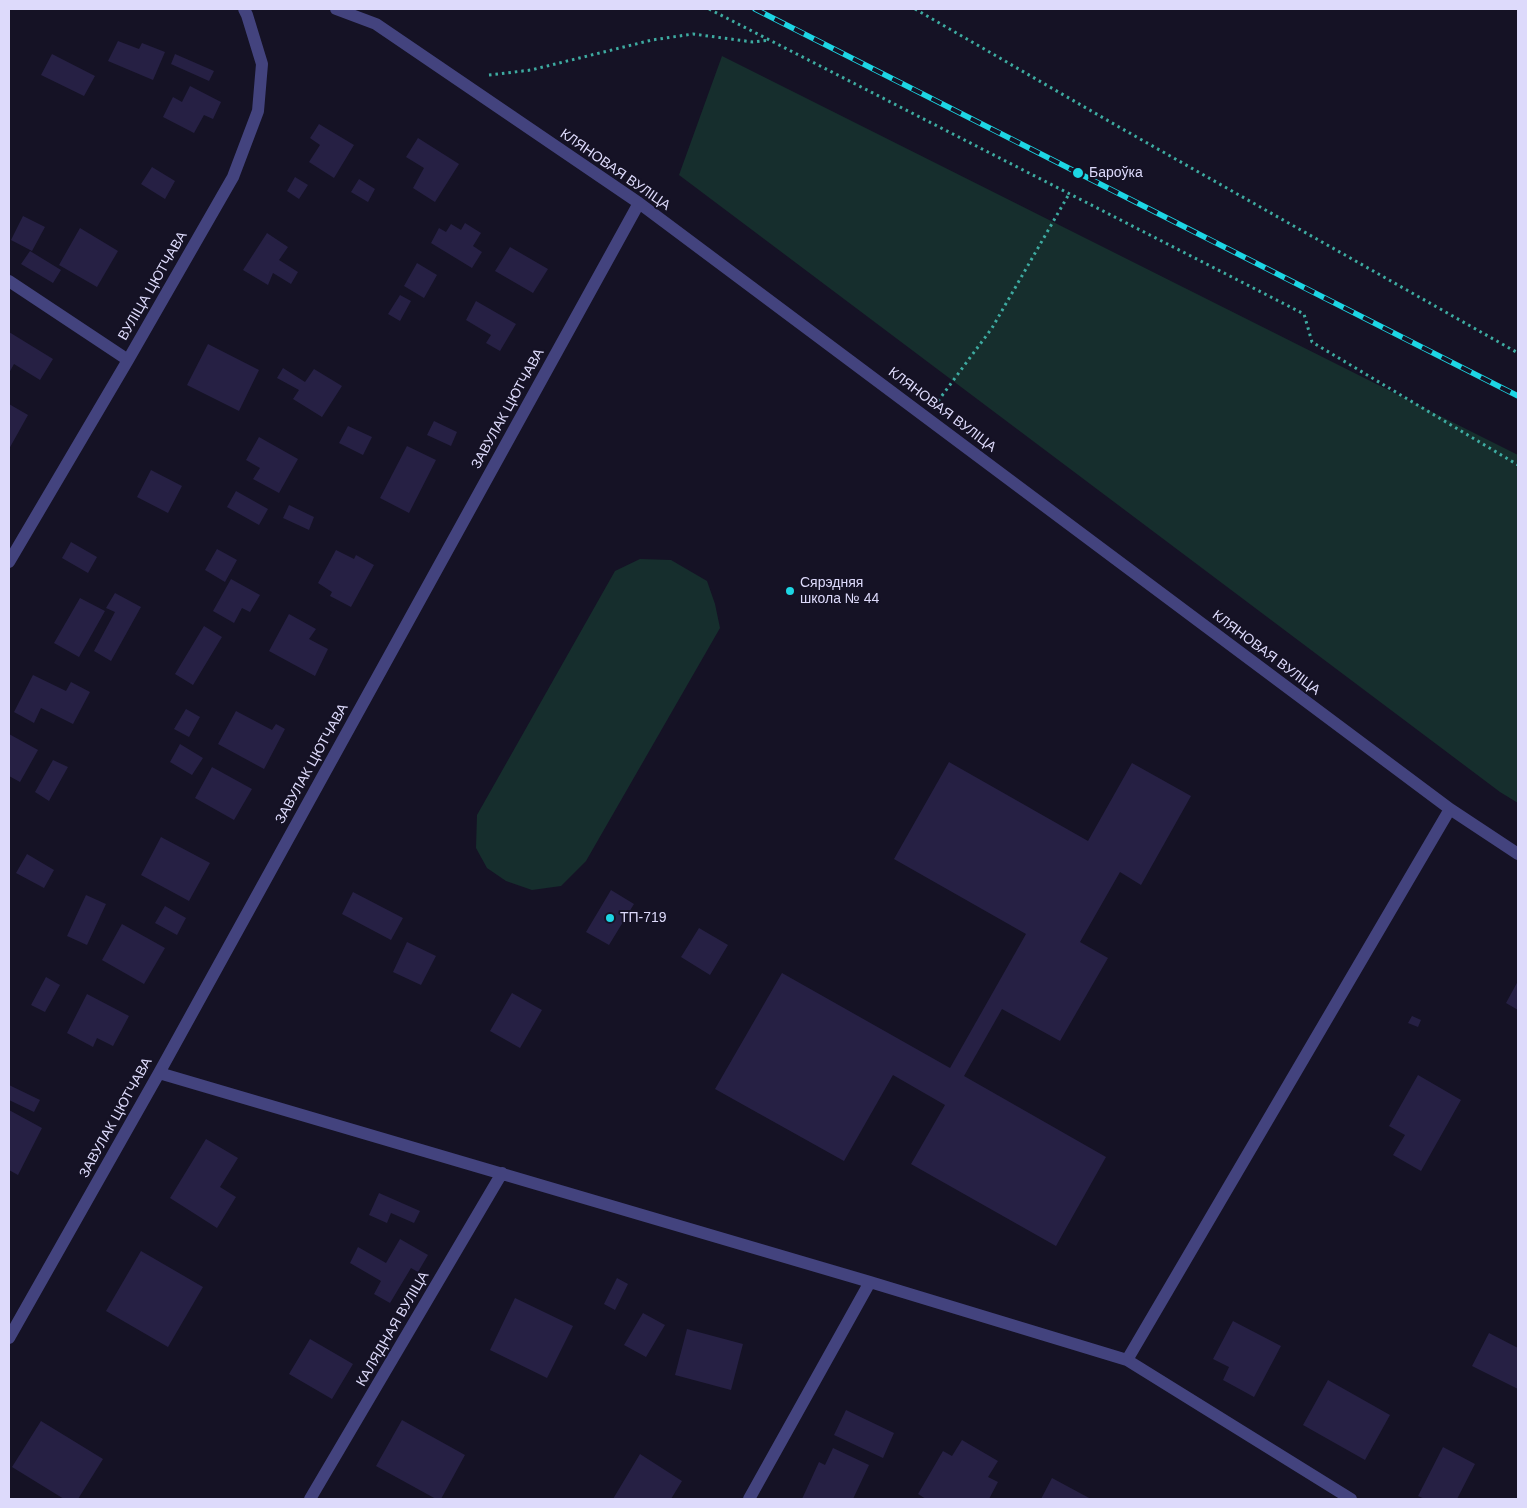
<!DOCTYPE html>
<meta charset="utf-8">
<style>
body{margin:0}
#map{position:relative;width:1527px;height:1508px;overflow:hidden;background:#151225;font-family:Helvetica,sans-serif}
canvas{display:block}
.frame{position:absolute;inset:0;border:10px solid #dddafb;pointer-events:none}
</style>
<div id="map">
<canvas width="1527" height="1508"></canvas>
<div class="frame"></div>
</div>
<script>
const ctx = document.querySelector('canvas').getContext('2d');
ctx.lineJoin = 'round';
function fill(path, color) { ctx.fillStyle = color; ctx.fill(path, 'evenodd'); }
function trace(path, color, width, dash) { ctx.strokeStyle = color; ctx.lineWidth = width; ctx.lineCap = dash ? 'butt' : 'round'; ctx.setLineDash(dash || []); ctx.stroke(path); }
function label(font, color, halo, rows, align = 'center') {
  ctx.font = font + ' Helvetica,sans-serif'; ctx.lineWidth = 4; ctx.setLineDash([]); ctx.textBaseline = 'middle'; ctx.strokeStyle = halo; ctx.fillStyle = color; for (const [text, x, y, turn = 0] of rows) {
    ctx.save(); ctx.translate(x, y); ctx.rotate((+turn || 0) * Math.PI / 180); ctx.textAlign = isNaN(turn) ? turn : align; if (halo) ctx.strokeText(text, 0, 0); ctx.fillText(text, 0, 0); ctx.restore();
  }
}
fill(new Path2D(`
 M722,56L1518,455V803L1500,792L679,175Z
 M640,559L671,560L707,581L715,604L720,628L586,861L561,886L532,890L506,881L487,868L476,848L477,815L615,571Z`), '#162e2d');
fill(new Path2D(`
 M118,41L139,49L142,43L165,52L153,80L108,61Z
 M52,54L95,76L84,96L41,75Z
 M175,54L214,71L209,81L171,64Z
 M190,86L221,102L213,119L204,115L194,133L163,117L173,97L182,102Z
 M319,124L354,145L334,178L309,162L320,145L310,138Z
 M418,138L459,164L435,202L413,188L424,168L406,157Z
 M152,167L175,181L165,199L141,184Z
 M295,177L308,185L299,199L287,191Z
 M359,179L375,189L368,202L351,192Z
 M23,216L45,227L32,251L11,240Z
 M465,223L481,233L473,246L482,252L472,268L431,243L439,228L446,232L451,224L461,230Z
 M80,228L118,251L97,287L59,265Z
 M267,233L288,247L279,260L298,272L291,284L273,273L268,285L243,270Z
 M510,247L548,269L533,293L495,271Z
 M30,251L61,270L53,283L21,264Z
 M417,263L437,275L424,298L404,286Z
 M400,295L411,301L400,321L388,314Z
 M476,301L516,324L500,351L486,343L491,335L466,320Z
 M9,332L53,359L40,380L14,364L9,373Z
 M208,344L259,370L239,411L187,385Z
 M283,368L305,382L314,369L342,386L322,417L293,399L299,390L277,378Z
 M9,404L28,415L9,449Z
 M434,421L457,432L451,446L427,435Z
 M348,426L372,437L363,455L339,443Z
 M259,437L298,459L279,493L253,479L260,468L246,460Z
 M407,446L436,460L409,513L380,498Z
 M151,470L182,486L168,513L137,497Z
 M236,491L268,509L259,525L227,507Z
 M289,505L314,517L309,530L283,518Z
 M71,542L97,557L88,573L62,558Z
 M217,549L237,560L225,582L205,570Z
 M336,550L354,559L356,555L374,565L351,607L330,596L332,592L318,583Z
 M231,579L260,595L250,612L242,608L234,623L213,611Z
 M115,593L141,607L111,661L94,651L115,612L106,608Z
 M80,598L105,611L79,657L54,643Z
 M289,614L316,629L309,639L328,649L315,676L269,651Z
 M204,626L222,637L193,685L175,674Z
 M33,675L66,691L71,682L90,692L73,724L41,708L34,723L14,712Z
 M186,709L200,717L189,737L174,729Z
 M236,711L272,730L276,724L285,729L264,769L218,744Z
 M9,734L38,750L20,782L9,776Z
 M180,744L203,758L192,775L170,762Z
 M53,760L68,767L49,801L35,792Z
 M949,762L1088,841L1132,763L1191,796L1141,885L1120,872L1080,942L1108,958L1060,1041L1002,1009L964,1076L1106,1157L1056,1246L911,1164L945,1105L893,1075L844,1161L715,1089L782,973L950,1068L1026,934L894,859Z
 M212,767L252,789L234,820L195,798Z
 M161,837L210,863L189,901L141,875Z
 M27,854L54,870L44,888L16,873Z
 M611,890L634,904L609,945L586,932Z
 M353,892L403,918L391,940L342,914Z
 M86,895L106,904L87,945L67,936Z
 M165,906L186,918L177,935L155,923Z
 M122,924L165,948L144,984L102,960Z
 M699,928L728,945L710,975L681,957Z
 M407,942L436,956L421,985L393,972Z
 M46,977L60,985L45,1012L31,1005Z
 M1518,981V1010L1506,1003Z
 M512,993L542,1010L520,1048L490,1031Z
 M87,994L129,1016L113,1046L97,1038L93,1047L67,1033Z
 M1412,1016L1421,1020L1418,1027L1408,1023Z
 M1418,1075L1461,1100L1421,1171L1393,1155L1405,1135L1389,1126Z
 M9,1085L40,1100L34,1112L9,1100Z
 M9,1110L42,1128L18,1175L9,1170Z
 M206,1139L238,1158L220,1187L236,1197L217,1228L170,1198Z
 M379,1193L420,1211L414,1223L391,1213L387,1223L369,1215Z
 M400,1239L428,1255L418,1272L411,1268L390,1303L374,1294L381,1281L350,1263L358,1247L386,1263Z
 M141,1251L203,1287L168,1347L106,1311Z
 M617,1278L628,1284L615,1310L604,1304Z
 M515,1298L573,1326L547,1378L490,1350Z
 M643,1313L665,1325L646,1357L624,1345Z
 M1233,1321L1281,1346L1254,1397L1223,1380L1229,1367L1213,1359Z
 M687,1329L743,1344L731,1390L675,1375Z
 M1489,1333L1518,1348V1389L1472,1366Z
 M310,1339L353,1364L332,1399L289,1374Z
 M1328,1380L1390,1415L1365,1460L1303,1425Z
 M846,1410L894,1433L883,1458L834,1435Z
 M402,1420L465,1455L441,1499H436L376,1466Z
 M41,1421L103,1459L78,1499H64L12,1467Z
 M962,1440L998,1461L988,1477L998,1482L989,1499H926L918,1494L943,1451L952,1456Z
 M1443,1447L1475,1464L1457,1499H1425L1418,1496Z
 M833,1448L869,1465L853,1499H802L819,1462L825,1465Z
 M640,1454L682,1481L671,1499H613Z
 M1052,1478L1091,1499H1041Z`), '#262044');
trace(new Path2D(`
 M709,9L1304,314L1312,342L1518,465
 M915,9L1119,127L1518,353
 M489,75L531,70L652,40L693,34L753,42L770,40
 M938,401L992,328L1069,194`), '#3eaba1', 3, [2.5, 4]);
trace(new Path2D(`
 M336,9L376,24L639,203L1450,809L1518,854
 M9,281L128,360
 M9,562L128,360L233,177L258,111L262,64L247,15L244,9
 M159,1073L870,1282L1127,1360L1351,1499
 M9,1338L159,1073L639,203
 M1127,1360L1450,809
 M310,1499L502,1173
 M749,1499L870,1282`), '#43437e', 12);
const rail = new Path2D(`
 M755,9L1518,396`);
trace(rail, '#1dd6e4', 5.5);
trace(rail, '#151225', 4, [11]);
for (const [x, y, r, color] of [
 [1078,173,6,"#1dd6e4"],
 [790,591,5,"#1dd6e4"],
 [610,918,5,"#1dd6e4"]
]) { const dot = new Path2D(); dot.arc(x, y, r, 0, 2 * Math.PI); ctx.fillStyle = color; ctx.fill(dot); trace(dot, '#151225', 2); }
label('14px', '#dddafb', '#151225', [
 ["КЛЯНОВАЯ ВУЛІЦА",615,170,35],
 ["ВУЛІЦА ЦЮТЧАВА",153,286,-60],
 ["ЗАВУЛАК ЦЮТЧАВА",508,409,-61],
 ["КЛЯНОВАЯ ВУЛІЦА",942,410,37],
 ["КЛЯНОВАЯ ВУЛІЦА",1266,653,37],
 ["ЗАВУЛАК ЦЮТЧАВА",312,764,-61],
 ["ЗАВУЛАК ЦЮТЧАВА",116,1118,-61],
 ["КАЛЯДНАЯ ВУЛІЦА",393,1329,-60]
]);
label('14px', '#dddafb', '#151225', [
 ["Бароўка",1089,173],
 ["Сярэдняя",800,583],
 ["школа № 44",800,599],
 ["ТП-719",620,918]
], 'left');
</script>
